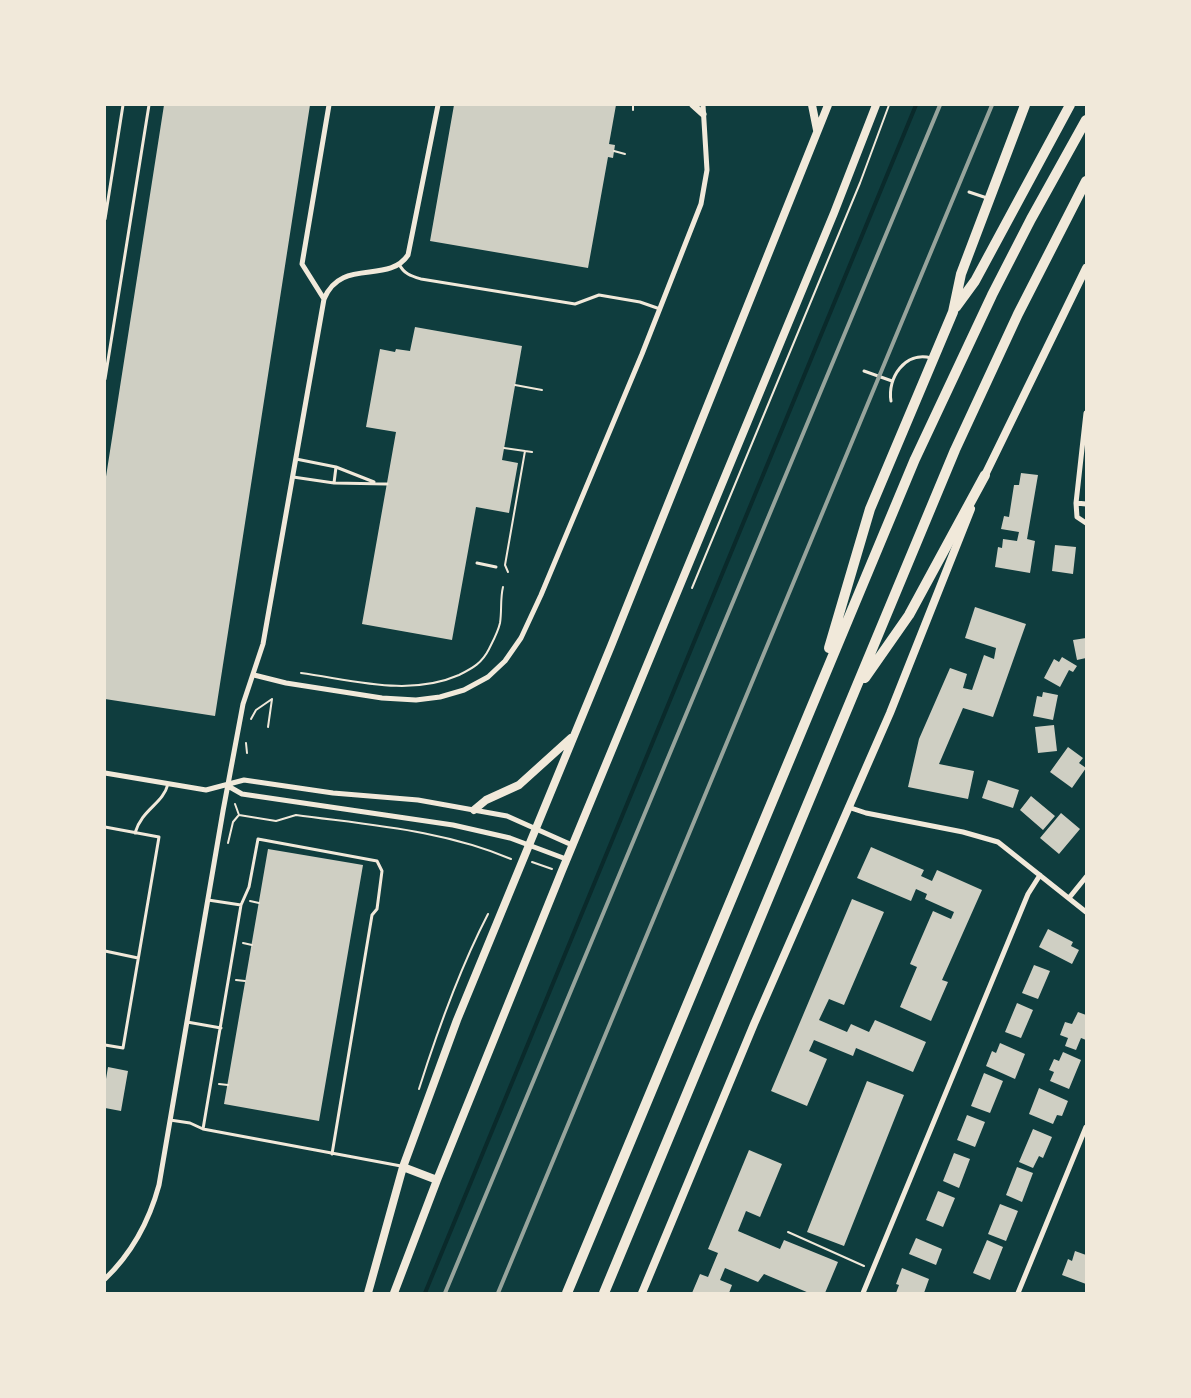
<!DOCTYPE html>
<style>
body{margin:0}
#map{position:relative;width:1191px;height:1398px;overflow:hidden;background:#0f3d3e;font-family:"PT Sans",sans-serif}
canvas{display:block}
.frame{position:absolute;inset:0;border:106px solid #f1e9da;pointer-events:none}
</style>
<div id="map">
<canvas width="1191" height="1398"></canvas>
<div class="frame"></div>
</div>
<script>
const ctx = document.querySelector('canvas').getContext('2d');
ctx.lineJoin = 'round';
function trace(path, color, width, dash) { ctx.strokeStyle = color; ctx.lineWidth = width; ctx.lineCap = dash ? 'butt' : 'round'; ctx.setLineDash(dash || []); ctx.stroke(path); }
function fill(path, color) { ctx.fillStyle = color; ctx.fill(path, 'evenodd'); }
trace(new Path2D(`
 M425,1293L916,105`), '#0a2a2b', 4);
fill(new Path2D(`
 M164,105H310L215,716L105,699V483Z
 M454,105H616L609,144L615,145L613,158L608,157L588,268L430,241Z
 M415,327L522,346L502,460L518,463L509,513L476,507L452,640L362,624L396,432L366,427L380,349L395,352L396,349L410,351Z
 M1021,473L1038,475L1027,539L1035,541L1030,573L995,567L998,547L1002,548L1003,539L1017,541L1019,532L1001,529L1004,516L1009,517L1014,485H1019Z
 M1055,545L1076,547L1073,574L1052,571Z
 M975,607L1026,624L993,717L963,708L939,764L974,771L968,799L908,787L919,739L950,668L967,674L963,688L972,690L984,655L994,659L996,648L965,638Z
 M1086,638V658L1077,660L1073,640Z
 M1062,657L1077,666L1073,672L1069,670L1060,687L1044,678L1054,659L1059,662Z
 M1043,692L1058,695L1053,720L1033,716L1037,696L1042,697Z
 M1054,725L1057,751L1038,753L1035,727Z
 M1068,747L1083,758L1079,763L1086,768L1072,788L1050,772Z
 M988,780L1019,790L1013,808L982,798Z
 M1031,796L1055,816L1043,830L1020,810Z
 M1061,813L1080,829L1059,854L1040,838Z
 M871,847L924,870L921,876L932,881L937,870L982,890L942,980L948,982L931,1021L900,1007L917,967L910,964L933,911L951,919L954,912L925,899L927,894L916,889L911,901L857,878Z
 M268,849L363,865L319,1121L224,1104Z
 M852,899L884,912L844,1005L829,999L819,1020L847,1032L851,1024L869,1032L875,1020L926,1042L913,1072L856,1048L853,1056L814,1040L809,1051L827,1059L807,1106L771,1091Z
 M1048,929L1073,942L1071,946L1079,950L1072,964L1039,947Z
 M1034,965L1050,971L1038,999L1022,993Z
 M1017,1003L1033,1010L1021,1038L1005,1032Z
 M1078,1012L1086,1015V1040L1081,1038L1076,1050L1065,1046L1068,1038L1060,1035L1065,1022L1072,1024Z
 M1000,1043L1025,1054L1015,1079L986,1066L992,1051L996,1053Z
 M1063,1052L1081,1060L1069,1089L1050,1081L1054,1072L1049,1070L1054,1059L1059,1061Z
 M108,1067L128,1071L121,1111L105,1108V1085Z
 M984,1073L1003,1081L990,1113L971,1106Z
 M867,1081L904,1095L844,1246L807,1232Z
 M1039,1088L1068,1101L1062,1116L1057,1115L1053,1124L1029,1114Z
 M967,1115L985,1122L975,1147L957,1140Z
 M1033,1129L1052,1137L1043,1158L1039,1156L1033,1168L1019,1162Z
 M749,1150L782,1164L760,1217L746,1211L738,1231L780,1249L784,1240L838,1262L825,1293H809L764,1274L758,1282L725,1268L720,1280L732,1285L729,1293H692L700,1274L708,1277L718,1253L708,1249Z
 M954,1153L970,1159L959,1188L943,1181Z
 M1017,1167L1033,1173L1022,1202L1006,1195Z
 M938,1191L955,1198L943,1227L926,1220Z
 M1000,1204L1018,1211L1006,1241L988,1234Z
 M916,1238L942,1249L936,1265L909,1254Z
 M987,1240L1003,1247L990,1280L973,1273Z
 M1075,1251L1086,1255V1284L1062,1275L1068,1259L1072,1261Z
 M902,1268L929,1279L924,1293H896L899,1285L896,1284Z`), '#cfcfc3');
trace(new Path2D(`
 M633,105V110
 M614,151L625,154
 M515,385L542,390
 M504,448L532,452
 M508,572L505,565L525,451
 M692,588L860,183L889,105
 M301,673C353,680 409,697 459,675C473,668 482,663 489,649C493,641 498,632 500,623C502,611 500,599 503,587
 M251,719L256,710L272,699
 M268,727L272,699
 M246,743L247,753
 M235,804L239,815
 M239,815L276,821L296,815C369,825 443,830 511,859
 M228,843L233,822L238,816
 M532,862L552,869
 M250,901L259,903
 M243,943L252,945
 M236,980L245,981
 M219,1084L228,1085
 M419,1089C438,1029 459,970 488,914
 M788,1232L864,1266`), '#f1e9da', 2);
trace(new Path2D(`
 M969,192L987,198
 M105,219L123,105
 M399,264C404,274 411,276 421,279L575,304L599,295L640,302L660,309
 M864,371L892,381
 M105,379L149,105
 M891,401C887,378 905,351 931,358
 M296,459L336,467L374,482
 M293,477L334,483L387,484
 M334,483L336,467
 M477,563L496,567
 M105,827L159,837L123,1048L105,1045
 M135,833C142,809 163,804 168,784
 M241,905L249,887L258,839L377,861L382,871L377,909L372,915L332,1154
 M105,951L138,958
 M187,1022L221,1028
 M170,1120L190,1123L203,1129L401,1166
 M203,1129L241,905L208,900`), '#f1e9da', 3);
trace(new Path2D(`
 M324,299L302,264L329,105
 M1086,413L1076,503L1077,517L1086,523
 M1076,503L1086,504
 M254,675L286,683L382,698L416,700L440,697L464,690L488,677L505,661L521,638L541,595L642,354L701,204L707,170L703,105
 M105,773L206,790L244,780L333,793L418,800L507,816L572,845
 M228,786L242,794L453,825L510,838L566,859
 M848,807L866,813L963,832L998,842L1086,912
 M1069,898L1086,877
 M105,1279C132,1253 149,1222 159,1185L223,811L243,704L263,644L324,299C341,257 388,285 408,255L438,105
 M863,1293L1028,894L1040,875
 M1018,1293L1086,1127`), '#f1e9da', 5);
trace(new Path2D(`
 M693,105L703,114`), '#f1e9da', 7);
trace(new Path2D(`
 M812,105L817,130
 M474,810L486,800L519,785L571,738
 M403,1167L437,1180
 M368,1293L403,1167L457,1020L611,646L828,105
 M394,1293L437,1180L561,873L834,213L876,105
 M642,1293L754,1024L890,713L971,509`), '#f1e9da', 8);
trace(new Path2D(`
 M985,475L1086,268`), '#f1e9da', 8);
trace(new Path2D(`
 M956,307L975,281L1070,105
 M829,648L870,509L953,312L961,274L1025,105
 M865,678L909,615L985,475
 M567,1293L915,459L992,295L1031,219L1086,120
 M604,1293L955,450L1018,314L1086,181`), '#f1e9da', 10);
trace(new Path2D(`
 M445,1293L940,105
 M498,1293L992,105`), '#97a49c', 4);
</script>
